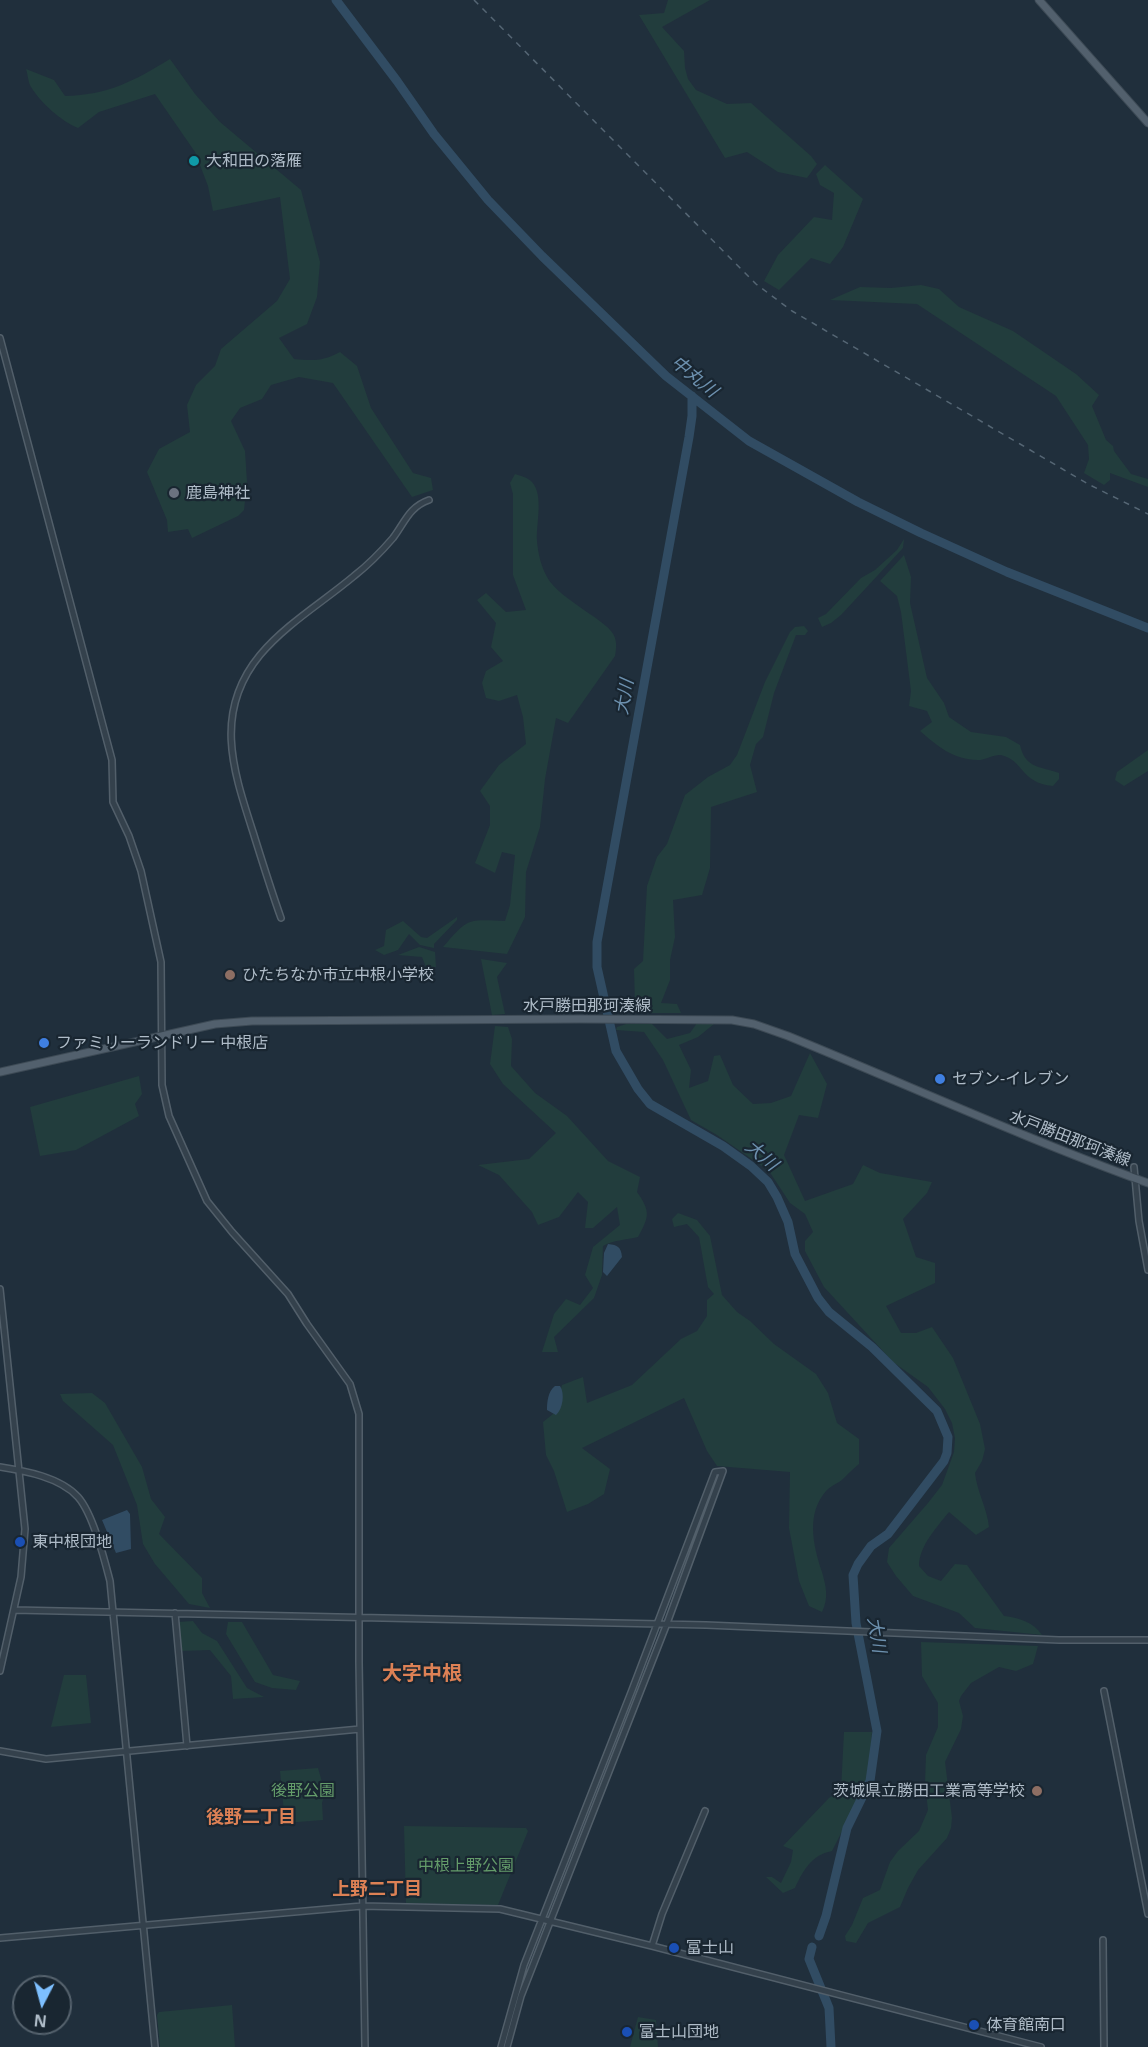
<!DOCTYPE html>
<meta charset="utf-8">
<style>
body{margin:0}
#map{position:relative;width:1148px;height:2047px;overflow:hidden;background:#202f3c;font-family:"Open Sans",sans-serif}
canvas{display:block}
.north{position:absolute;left:12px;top:1975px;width:60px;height:60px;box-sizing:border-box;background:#192631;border:2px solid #55626d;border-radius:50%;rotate:186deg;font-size:16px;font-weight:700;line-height:24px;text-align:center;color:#afbcc8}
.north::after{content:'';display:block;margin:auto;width:21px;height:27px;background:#7dbfff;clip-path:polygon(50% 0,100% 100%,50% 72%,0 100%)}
</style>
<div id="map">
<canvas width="1148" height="2047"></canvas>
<div class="north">N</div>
</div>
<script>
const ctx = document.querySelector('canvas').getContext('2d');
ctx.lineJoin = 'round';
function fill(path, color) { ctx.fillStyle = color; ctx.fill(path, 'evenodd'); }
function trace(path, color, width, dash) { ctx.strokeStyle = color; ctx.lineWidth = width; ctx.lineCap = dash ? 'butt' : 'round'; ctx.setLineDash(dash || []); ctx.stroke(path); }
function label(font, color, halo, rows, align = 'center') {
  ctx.font = font + ' "Open Sans","Noto Sans JP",sans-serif'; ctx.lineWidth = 4.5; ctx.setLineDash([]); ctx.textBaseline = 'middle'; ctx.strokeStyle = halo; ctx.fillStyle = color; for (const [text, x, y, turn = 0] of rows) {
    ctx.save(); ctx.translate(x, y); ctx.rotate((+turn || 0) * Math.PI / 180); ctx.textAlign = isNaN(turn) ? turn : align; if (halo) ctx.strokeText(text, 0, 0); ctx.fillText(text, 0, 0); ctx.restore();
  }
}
fill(new Path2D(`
 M668,0H710L662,27L684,51L685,68L688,79L696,90L727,104L751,103L811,156L817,164L807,178L778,172L747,152L725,158L639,15L664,13Z
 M170,59L195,94L220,122L301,190L320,262L317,297L307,324L279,338L294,359C313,361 324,361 340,352L357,366L371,408L413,473L431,478L433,490L412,497L333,383L299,377L271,385L262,399L240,408L231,421L245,451L247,482L244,510L238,516L192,538L188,529L168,532L167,520L147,472L159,449L190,432L187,405L196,385L215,366L221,349L277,301L290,279L280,197L213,211L208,186L195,152L155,94L99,112L78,128C61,121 41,103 31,87C28,82 28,75 26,69L54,80L65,96C108,95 134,81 170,59Z
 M825,165L863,199L843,247L830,264L811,258L779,290L764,281L778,255L814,217L832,220L834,193L820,185L816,174Z
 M921,285L939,289L959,307L1013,331L1076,374L1099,395L1092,406L1106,440L1113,446L1114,451L1131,474L1148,479V487L1110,473V480L1104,485L1084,473L1089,459L1088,445L1056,396L917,304L830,300L860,287L891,288Z
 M515,474C521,476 527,477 532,482C544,496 536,523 537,541C538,553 541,566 547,577C560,601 611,621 615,638C617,644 616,650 615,656L568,723L556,718L545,779L540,827L526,872L525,917L507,954L443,947C468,918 467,919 505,921L510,905L515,855L502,852L495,873L475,863L490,825V806L480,791L499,765L526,744L523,717L517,695L499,701L486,698L482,683L486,671L503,661L491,647L496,623L477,600L486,593L506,612L526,610L513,575V494L510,483Z
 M904,539L903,548L841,615L831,623L822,627L818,618L826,614L861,578L875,570L897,550Z
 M904,555L911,577L910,603L927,678L944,703L949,717L971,732L1006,737L1020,745C1025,768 1039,766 1059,773V779L1053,786C1020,783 1024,760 1001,755C995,754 985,760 978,760C954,760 937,746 920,731L932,722L927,711L909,706L911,691L901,612L897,596L880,581Z
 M804,626L808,631L805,635H796L774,693L763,737L756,744L750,765L757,792L711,807L710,868L702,895L673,900L675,937L670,960V980L661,1003L677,1004L681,1013H614L611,1008L635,1004L634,969L643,961L647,886L657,857L667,844L685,795L708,777L730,765L737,755L765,682L790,632L795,627Z
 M1148,750V771L1124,786L1115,780L1117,772Z
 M457,917V920L434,944V948L420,945L409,934L398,950L384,955L375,950L384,946L386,930L403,921L421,937L427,938Z
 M419,947L435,952L436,967H426L422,957L398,955Z
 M481,959L507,963L497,977L505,1014L492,1015Z
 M651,1023L667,1039L690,1033L697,1023L714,1024L698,1037L679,1045L691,1070L689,1088L708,1081L714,1056L720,1055L733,1085L753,1104L771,1103L791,1096L810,1053L827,1084L818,1118L799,1115L784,1155L805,1201L853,1184L863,1165L880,1173L932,1182L927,1193L903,1219L916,1257L935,1263V1283L886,1306L901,1333H916L932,1327L953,1358L980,1424L985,1449L982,1461L975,1473C977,1492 987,1508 989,1527L976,1535L949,1512C937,1527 919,1546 919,1566L928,1576L941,1581L955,1564L967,1565L1004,1616C1020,1618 1033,1622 1042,1635L975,1628L959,1613L913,1596L896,1576L887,1562L889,1548L928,1503L942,1485L954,1452L955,1438L952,1423L945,1409L928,1387L893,1362L824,1287L805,1251V1241L813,1232L805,1214L790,1203L769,1171L717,1135L691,1120L663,1060L644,1032L616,1030L617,1027L626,1024Z
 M495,1026L508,1027L512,1039L511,1066L535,1093L567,1116L608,1161L640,1177L637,1192C651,1212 649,1217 638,1237C626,1240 613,1240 603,1246L602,1275L594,1298L554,1337L558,1352H542L554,1314L566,1299L580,1305L593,1288L585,1275L593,1247L620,1225L617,1207L593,1228H585L588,1202L578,1192L559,1217L538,1225L532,1212L499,1175L478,1165L529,1159L556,1133L503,1084L490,1064Z
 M139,1076L142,1094L135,1104L139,1116L76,1150L40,1156L30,1107Z
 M678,1213L697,1220L710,1236L722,1295L737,1312L750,1321L774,1344L816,1374L828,1393L837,1423L859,1439V1464C853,1469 850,1472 845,1477C840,1483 831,1485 826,1491C806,1514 813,1545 822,1572C826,1586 829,1598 822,1612L809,1606L799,1581L789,1528L790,1472L717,1466L707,1451L684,1398L582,1448L610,1469L604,1494L588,1504L567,1512L554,1471L546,1455L543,1422L553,1414L562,1385L583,1377L587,1403L632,1385L681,1339L697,1331L707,1316V1300L714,1294L708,1287L699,1237L687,1224L674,1227L672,1219Z
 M92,1393L105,1403L142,1467L151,1499L165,1517L159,1534L202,1578V1593L210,1608L189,1604L155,1564L143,1544L137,1505L113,1445L63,1401L60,1394Z
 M193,1621L202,1633L217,1641L247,1688L264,1697L233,1699L231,1676L210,1650L181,1651L178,1622Z
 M228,1622H242L273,1675L300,1681L296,1690L272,1688L255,1682L226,1634Z
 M921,1642L1038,1646L1033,1664L1016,1671L999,1667L971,1683L961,1696L959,1701L963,1716L961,1729L945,1762L952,1818L951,1828L947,1838L918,1870L908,1888L900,1907L868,1923L856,1943L846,1941L845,1936L852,1925L863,1898L880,1890L890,1862L898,1851L919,1831L928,1810L925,1784L926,1755L938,1727V1703L922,1676Z
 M64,1675H86L91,1723L51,1727Z
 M844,1732H872L868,1780L832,1851C811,1855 803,1871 795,1888L783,1893L766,1877H772L781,1883L791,1862L793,1850L783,1846L829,1798L841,1790Z
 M318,1768L325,1792L322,1803L323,1820L285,1823L280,1771Z
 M404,1826L526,1828L528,1831L498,1905L406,1903Z
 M232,2005L235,2047H160L157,2015L159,2012Z
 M638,2017L656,2020L658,2047H630Z`), '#223d3d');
fill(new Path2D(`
 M608,1244C618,1245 621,1247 622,1257L607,1276L603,1272L604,1253Z
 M555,1386H560C565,1393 563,1409 556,1415L547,1410C547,1402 548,1391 555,1386Z
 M127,1510L130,1514L131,1549L116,1553L102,1520Z`), '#314c63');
trace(new Path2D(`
 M336,0L397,81L434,134L488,200L542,256L666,376L749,441L858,502L921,533L1007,572L1148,628
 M692,396V416L689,437L597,942V967L616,1051L638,1089L650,1104L723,1146L751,1166L768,1182L777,1197L788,1222L795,1254L818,1298L829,1312L872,1347L937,1411L948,1437L947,1453L944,1461L888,1534L871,1546L858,1564L853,1575L856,1623L877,1731L870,1781L847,1828L826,1916L819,1936
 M812,1947L809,1959L829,2008L831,2047`), '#314c63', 9);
const minor = new Path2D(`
 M0,338L112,760L113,802L129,836L141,871L161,962L162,1085L169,1116L207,1201L232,1232L288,1294L307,1324L350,1384L359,1414V1662L365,2047
 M281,918C271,890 262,861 253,832C233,770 213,712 260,655C286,624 323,602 354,576C368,565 381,552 393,538C405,522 409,507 429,500
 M1134,1167L1139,1221L1148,1270
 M0,1289L25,1529L21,1577L0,1671
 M0,1467C25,1471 60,1477 78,1497C93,1514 104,1558 110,1581L155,2047
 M14,1610L706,1625L1059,1640H1148
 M175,1613L187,1746
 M1104,1691L1148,1914
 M0,1751L46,1759L360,1729
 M0,1938L362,1906L500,1909L652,1946L1041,2047
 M1103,1940L1104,2047
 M652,1946L662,1914L705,1811
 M501,2047L524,1965L632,1690L715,1472L723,1471L666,1626L521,1996L507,2047`);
const major = new Path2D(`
 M1039,0L1148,123
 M0,1072L215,1024L252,1021L580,1019L732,1020L754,1024L788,1036C908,1085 1026,1139 1148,1183`);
trace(minor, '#525f6a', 8);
trace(major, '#3d4a55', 9);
trace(minor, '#34414c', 5);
trace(major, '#52606d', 7);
trace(new Path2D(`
 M474,0L756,284L792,311L1020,444L1088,484L1148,514`), '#556674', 1.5, [6, 6]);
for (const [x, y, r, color] of [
 [194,161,6,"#0f9aa8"],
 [174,493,6,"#6b7280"],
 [230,975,6,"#8d6e63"],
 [44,1043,6,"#3f7fe0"],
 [940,1079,6,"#3f7fe0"],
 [20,1542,6,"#1a4fb4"],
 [1037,1791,6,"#8d6e63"],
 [674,1948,6,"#1a4fb4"],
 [974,2025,6,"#1a4fb4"],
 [627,2032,6,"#1a4fb4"]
]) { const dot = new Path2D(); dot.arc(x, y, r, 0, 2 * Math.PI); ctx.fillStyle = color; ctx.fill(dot); trace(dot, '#192631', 2); }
label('16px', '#afbcc8', '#192631', [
 ["大和田の落雁",206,161],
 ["鹿島神社",186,493],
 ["ひたちなか市立中根小学校",242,975],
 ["ファミリーランドリー 中根店",56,1043],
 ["セブン-イレブン",952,1079],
 ["東中根団地",32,1542],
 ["茨城県立勝田工業高等学校",1025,1791,"right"],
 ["富士山",686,1948],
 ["体育館南口",986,2025],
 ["富士山団地",639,2032]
], 'left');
label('16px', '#afbcc8', '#192631', [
 ["水戸勝田那珂湊線",587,1006],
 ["水戸勝田那珂湊線",1070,1139,21]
]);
label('16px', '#649c6a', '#192631', [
 ["後野公園",303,1791],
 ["中根上野公園",466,1866]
]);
label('italic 18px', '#6d91af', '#192631', [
 ["中丸川",694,377,39],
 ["大川",625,697,-80],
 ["大川",761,1156,40],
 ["大川",876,1635,81]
]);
label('bold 18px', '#dd8155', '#192631', [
 ["後野二丁目",251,1818],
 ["上野二丁目",377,1890]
]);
label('bold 20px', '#dd8155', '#192631', [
 ["大字中根",422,1674]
]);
</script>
